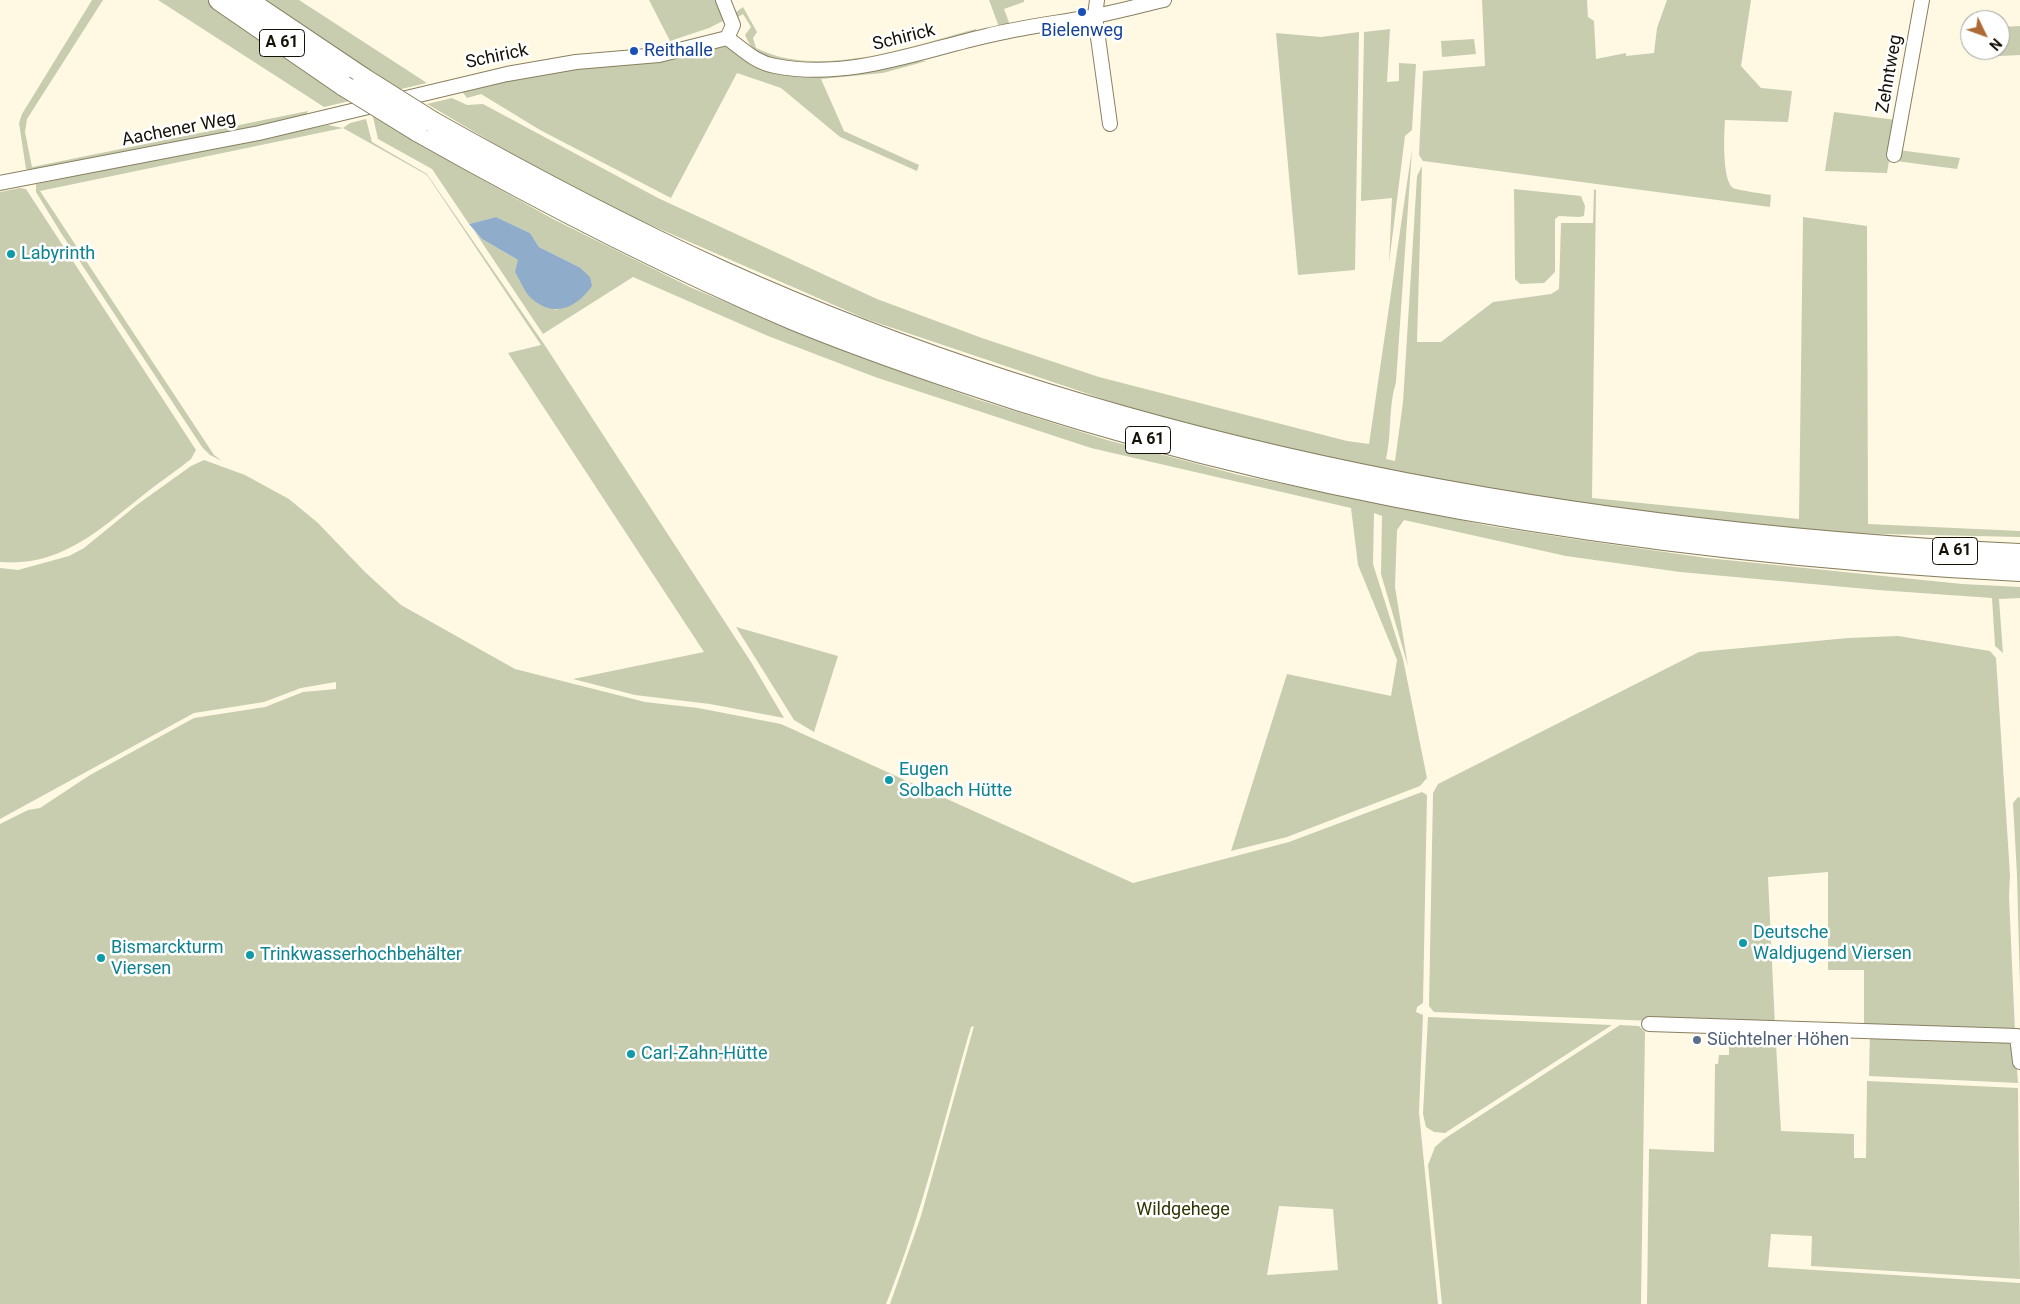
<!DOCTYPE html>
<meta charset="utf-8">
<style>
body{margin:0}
#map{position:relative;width:2020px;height:1304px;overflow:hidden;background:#fff9e4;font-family:Roboto,sans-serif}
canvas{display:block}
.north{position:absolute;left:1960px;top:10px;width:50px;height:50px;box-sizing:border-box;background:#fff;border:1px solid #a1a09b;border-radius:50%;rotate:132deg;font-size:14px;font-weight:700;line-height:20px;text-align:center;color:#151106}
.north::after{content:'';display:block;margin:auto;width:18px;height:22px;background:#ac6b35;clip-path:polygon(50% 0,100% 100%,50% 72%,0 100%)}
</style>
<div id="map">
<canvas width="2020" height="1304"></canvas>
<div class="north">N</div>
</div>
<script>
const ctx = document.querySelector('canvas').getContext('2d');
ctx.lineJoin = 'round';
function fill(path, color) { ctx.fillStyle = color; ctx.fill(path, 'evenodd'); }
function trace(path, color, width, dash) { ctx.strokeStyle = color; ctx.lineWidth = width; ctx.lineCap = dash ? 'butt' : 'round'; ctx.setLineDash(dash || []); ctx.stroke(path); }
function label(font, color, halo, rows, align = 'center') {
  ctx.font = font + ' Roboto,sans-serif'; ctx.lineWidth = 5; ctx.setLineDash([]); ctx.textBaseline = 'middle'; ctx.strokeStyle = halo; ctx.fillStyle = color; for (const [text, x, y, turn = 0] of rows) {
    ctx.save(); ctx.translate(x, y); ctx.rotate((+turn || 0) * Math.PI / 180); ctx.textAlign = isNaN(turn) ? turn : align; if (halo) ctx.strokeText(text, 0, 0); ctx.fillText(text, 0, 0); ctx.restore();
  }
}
fill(new Path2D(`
 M92,0H103L27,119L25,132L32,167L308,111L305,118L38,172L26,169L19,123L22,114Z
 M158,0H299L427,83L324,107Z
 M649,0H719L727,19L709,28L670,41Z
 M989,0H1024V2L1004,9L1010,25L999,27Z
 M1482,0H1587L1588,17L1594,21L1596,59L1626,53V56L1654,53L1657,28L1667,0H1751L1741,66L1761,88L1792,91L1788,122L1725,120C1724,134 1722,180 1733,188C1736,190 1765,194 1771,195L1770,207L1423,161L1419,155L1423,71L1485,66Z
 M743,7L757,32L753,38L756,48C820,80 911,46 976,29V32C919,47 863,64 803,62C789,61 771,61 759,53C752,49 748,42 745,35L751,27L743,14L735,19L732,15Z
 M2020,26V55L1981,57L1983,50H2000V27Z
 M1390,29L1387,82L1399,81V63L1416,64L1412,130L1405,136L1389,263L1392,198L1361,201L1364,32Z
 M1359,32L1355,270L1298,275L1276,33L1321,37Z
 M1474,39L1476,54L1442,57L1441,41Z
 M723,45L762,67L927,61L883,73L821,79L844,131L919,165L917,171L840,137L781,88L737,73L671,198L540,130L481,94L467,98L461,90L533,73L683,58Z
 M452,98L467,105L483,104L658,198L877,299L982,338L1099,377L1347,441L1369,444L1412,149L1396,382C1388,408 1392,433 1386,459L1395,461L1403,402L1417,176L1422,166L1417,342H1441L1493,302L1551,294L1559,289L1561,223H1593L1594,189L1596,190L1592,498L1799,519L1803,217L1867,226L1868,524L2020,531V537L1839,533L1725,522L1582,504L1292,453L1118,404L866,319L637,219L534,167L427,104Z
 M1834,112L1896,120L1887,173L1825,171Z
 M377,116L456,165L553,219L692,288L849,353L976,399L1107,440L1239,475L1490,526L1573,539L1707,558L1962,584L2020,587V598L1999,599L2003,653L1995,646L1992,598L1878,590L1680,572L1566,556L1404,520L1397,530L1395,587L1408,666L1381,574L1382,516L1374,513L1373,564L1403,659L1427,778L1420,786L1287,837L1231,851L1287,674L1391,696L1397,660L1358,565L1351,508L1091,448L875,377L768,336L633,277L543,334L473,229L482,239L518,260L532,298L556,310L579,267L539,247L530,233L496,217L469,224L432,169L378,139L373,117Z
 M366,119L372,142L427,174L544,344L751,662L784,718L710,704L635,695L573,679L704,652L508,353L541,345L427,175L343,128L40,191L214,455L222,461L210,455L202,447L61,233L36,192V184L328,125L343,128L350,123Z
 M1898,150L1960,158L1957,169L1896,161Z
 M20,188L26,189L196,450L191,459C175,472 158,483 142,496C98,531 60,567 0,562V192Z
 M1514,189L1581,196L1585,206L1584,216L1579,217L1559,216L1555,219V272L1544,283L1520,284L1515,279Z
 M204,460L245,475L289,499L318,523L365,572L401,605L515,669L645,702L698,708L781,724L1133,883L1289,842L1422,792L1427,795L1423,1003L1417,1007L1416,1012L1423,1015L1419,1112L1438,1304H890L921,1216L974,1026L971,1027C944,1119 922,1215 886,1304H0V824L28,810L40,808L90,775L194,718L265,707L303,692L336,689V682L301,688L264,702L194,713L0,819V568L18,570L69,556L84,548L138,504L191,466ZM1279,1206L1333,1209L1338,1270L1267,1275Z
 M736,627L838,656L814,732L794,720Z
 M1898,636L1990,651L1996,658L2010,875L2009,896L2015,1032L1864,1026V970H1828V872L1768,877L1775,1026L1434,1012L1429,1006L1433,793L1438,784L1699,652L1848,638Z
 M2018,797L2020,798V988L2017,875L2013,803Z
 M1428,1017L1612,1025L1445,1133L1434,1132L1426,1127L1423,1114Z
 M1620,1025L1639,1026L1645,1032L1641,1304H1442L1428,1165L1435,1147L1444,1139Z
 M1870,1032L2009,1038L2015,1043L2018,1083L1869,1076Z
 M1729,1043L1776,1044L1781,1131L1854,1134V1158H1866L1867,1081L2018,1088L2020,1279L1811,1266L1812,1236L1771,1234L1768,1267L2020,1283V1304H1647L1649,1149L1714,1152L1715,1064H1718L1719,1055H1729Z`), '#c8cdaf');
fill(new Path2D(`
 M496,217L530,233L539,247L579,267L590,277L592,286C576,308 555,318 532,299C525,293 520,280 515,272L518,260L482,239L469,224Z`), '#8faccb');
const minor = new Path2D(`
 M723,0L733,25L727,38
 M1097,0L1095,16L1110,124
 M1894,155L1922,0
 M0,183L259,133L507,74L576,62L659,55L727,38C743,49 754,62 775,66C848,80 917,52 986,36C1022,27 1058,23 1094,16C1118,12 1141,5 1164,0
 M1649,1024C1772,1029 1895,1031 2017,1036L2020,1062`);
const highway = new Path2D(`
 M219,0L344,86
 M247,0L363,78
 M433,122C527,175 623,226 722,271C1129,455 1577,533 2020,554
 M417,131C539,200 664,265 794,320C848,342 904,362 960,381C1302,498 1660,553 2020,571`);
trace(minor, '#897f61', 16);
trace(highway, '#897f61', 22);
trace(minor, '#fff', 14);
trace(highway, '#fff', 20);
const highwayBridge = new Path2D(`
 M363,78L433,122
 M344,86L417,131`);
trace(highwayBridge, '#897f61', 22, []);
trace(highwayBridge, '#fff', 20);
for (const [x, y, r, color] of [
 [1082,12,5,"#1a4fb4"],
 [634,51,5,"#1a4fb4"],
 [11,254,5,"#0f9aa8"],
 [889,780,5,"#0f9aa8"],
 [1743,943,5,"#0f9aa8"],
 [250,955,5,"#0f9aa8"],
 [101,958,5,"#0f9aa8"],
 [1697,1040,5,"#5c6f8a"],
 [631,1054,5,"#0f9aa8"]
]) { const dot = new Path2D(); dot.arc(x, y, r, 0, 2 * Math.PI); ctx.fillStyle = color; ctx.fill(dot); trace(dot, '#fff', 2); }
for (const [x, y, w] of [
 [282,43,45],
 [1148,440,45],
 [1955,551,45]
]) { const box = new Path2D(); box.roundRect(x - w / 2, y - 13.5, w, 27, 4); ctx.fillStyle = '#fff'; ctx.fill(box); trace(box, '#151106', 1); }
label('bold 16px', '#151106', null, [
 ["A 61",282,43],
 ["A 61",1148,440],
 ["A 61",1955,551]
]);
label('18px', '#164399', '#fff', [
 ["Bielenweg",1082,31],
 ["Reithalle",644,51,"left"]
]);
label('18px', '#151106', '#fff', [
 ["Schirick",904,38,-14],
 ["Schirick",497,57,-12],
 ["Zehntweg",1890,74,-80],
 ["Aachener Weg",179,130,-11]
]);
label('18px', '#0d838f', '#fff', [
 ["Labyrinth",21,254],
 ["Eugen",899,770],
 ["Solbach Hütte",899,791],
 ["Deutsche",1753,933],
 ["Waldjugend Viersen",1753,954],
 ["Bismarckturm",111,948],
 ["Viersen",111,969],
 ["Trinkwasserhochbehälter",260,955],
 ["Carl-Zahn-Hütte",641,1054]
], 'left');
label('18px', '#4e5e75', '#fff', [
 ["Süchtelner Höhen",1707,1040]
], 'left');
label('18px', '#303503', '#fff', [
 ["Wildgehege",1183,1210]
]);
</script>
